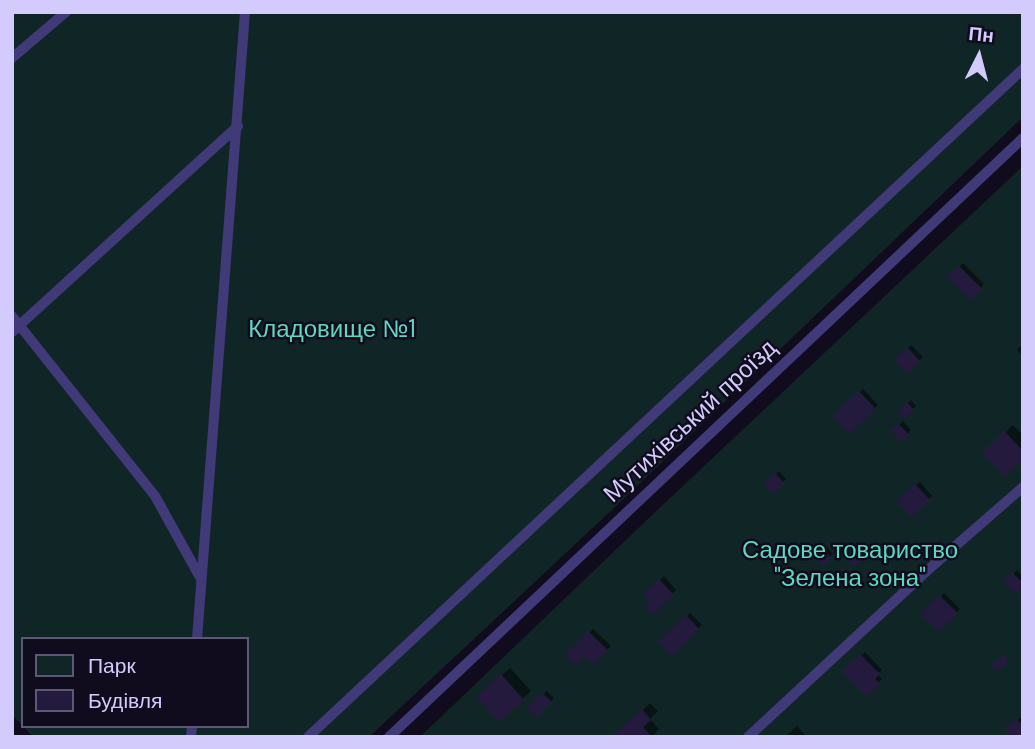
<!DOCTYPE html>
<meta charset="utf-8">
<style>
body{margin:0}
#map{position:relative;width:1035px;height:749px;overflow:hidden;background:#100c1d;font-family:"DM Sans",sans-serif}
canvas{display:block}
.frame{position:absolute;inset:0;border:14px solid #d3cbfc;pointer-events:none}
.legend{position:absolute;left:21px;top:637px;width:228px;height:91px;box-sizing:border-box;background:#100c1d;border:2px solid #5e5876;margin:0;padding:9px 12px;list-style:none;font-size:21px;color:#d3cbfc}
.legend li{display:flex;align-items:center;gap:14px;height:35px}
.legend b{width:35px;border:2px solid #5e5876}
.north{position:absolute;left:944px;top:21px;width:70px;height:70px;-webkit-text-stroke:5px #100c1d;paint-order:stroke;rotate:6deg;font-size:19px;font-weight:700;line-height:28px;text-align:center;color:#d3cbfc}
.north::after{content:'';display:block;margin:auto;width:24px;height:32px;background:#d3cbfc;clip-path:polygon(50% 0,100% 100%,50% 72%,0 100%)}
</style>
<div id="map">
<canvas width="1035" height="749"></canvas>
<div class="frame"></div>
<ul class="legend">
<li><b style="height:19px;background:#102626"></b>Парк</li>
<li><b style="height:19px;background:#231a3d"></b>Будівля</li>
</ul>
<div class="north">Пн</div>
</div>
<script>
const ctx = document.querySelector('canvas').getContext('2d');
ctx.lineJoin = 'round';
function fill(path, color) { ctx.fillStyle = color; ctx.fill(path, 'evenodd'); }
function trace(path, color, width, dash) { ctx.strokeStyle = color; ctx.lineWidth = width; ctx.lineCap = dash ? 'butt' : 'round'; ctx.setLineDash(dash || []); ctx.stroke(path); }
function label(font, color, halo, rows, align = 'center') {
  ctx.font = font + ' "DM Sans",sans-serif'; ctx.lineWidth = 5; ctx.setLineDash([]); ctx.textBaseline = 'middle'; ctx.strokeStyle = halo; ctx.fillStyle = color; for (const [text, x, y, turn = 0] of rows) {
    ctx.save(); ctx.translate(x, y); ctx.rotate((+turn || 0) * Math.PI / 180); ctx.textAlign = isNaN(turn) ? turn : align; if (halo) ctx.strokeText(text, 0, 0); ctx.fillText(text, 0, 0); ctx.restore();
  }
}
fill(new Path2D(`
 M12,12H1023V117L615,507L369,737H33L23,726H247V639H23V726L12,715Z
 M1023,166V737H420L651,516Z`), '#102626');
fill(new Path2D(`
 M963,263L984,284L971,298L950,277Z
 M1023,344V356L1017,350Z
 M911,345L923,357L907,372L896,360Z
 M863,389L878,405L849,431L835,416Z
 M911,400L916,406L904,417L899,412Z
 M903,421L911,430L902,439L893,431Z
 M1013,425L1023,435V457L984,453Z
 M779,471L786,479L773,492L766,484Z
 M920,482L932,496L911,515L898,501Z
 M861,545L867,552L853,564L847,557Z
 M827,547L833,553L823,564L817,557Z
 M1017,570L1023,576V584L1006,581Z
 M664,576L676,590L652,612V602L645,594Z
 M944,593L960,609L939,630L923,614Z
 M690,613L702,625L672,653L661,642Z
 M593,629L611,646L594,662L585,654L567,655Z
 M865,652L882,670L877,674L882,679L866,694L844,671Z
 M510,668L531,691L499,720L486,689Z
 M547,691L554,698L537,715L530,708Z
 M650,703L658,711L650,719L659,729L652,737H614Z
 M1021,717L1023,732L1018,737H1013L1007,729Z
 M797,726L807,737H785Z`), '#0007');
fill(new Path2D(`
 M958,265L982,289L971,300L947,277Z
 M907,347L921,362L907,374L893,360Z
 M859,391L876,409L849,434L832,416Z
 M907,402L914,410L904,419L897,411Z
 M898,423L909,435L902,442L891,431Z
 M1004,431L1023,451V459L1005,477L982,453Z
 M775,473L784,483L773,494L763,484Z
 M915,484L930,500L911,517L896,501Z
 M856,547L865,557L853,567L845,557Z
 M823,549L831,558L823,566L814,557Z
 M1012,572L1023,583V587L1015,594L1003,581Z
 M659,579L674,595L652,615L644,607L650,602L643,594Z
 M939,595L958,613L939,632L920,614Z
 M686,615L699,629L672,656L658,642Z
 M588,631L608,650L594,665L585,656L576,666L565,655Z
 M860,654L880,674L875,679L880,684L866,697L842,671Z
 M1003,655L1009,660L997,672L991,666Z
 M501,674L524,700L499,722L476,696Z
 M542,693L552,702L537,717L527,708Z
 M642,709L651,720L643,727L652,737H612Z
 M1016,719L1023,725V735L1011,737L1004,729Z`), '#231a3d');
trace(new Path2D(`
 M12,58L66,12
 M12,316L155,496L201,579
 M12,332L238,126
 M197,639L245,12
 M191,737L192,726
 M308,737L1023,69
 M389,737L1023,138
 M748,737L929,569L1023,487`), '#403a79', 10);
label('24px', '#5cd8bf', '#100c1d', [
 ["Кладовище №1",332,331],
 ["Садове товариство",850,552],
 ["\"Зелена зона\"",850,580]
]);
label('24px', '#d3cbfc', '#100c1d', [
 ["Мутихівський проїзд",691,422,-43]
]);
</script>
